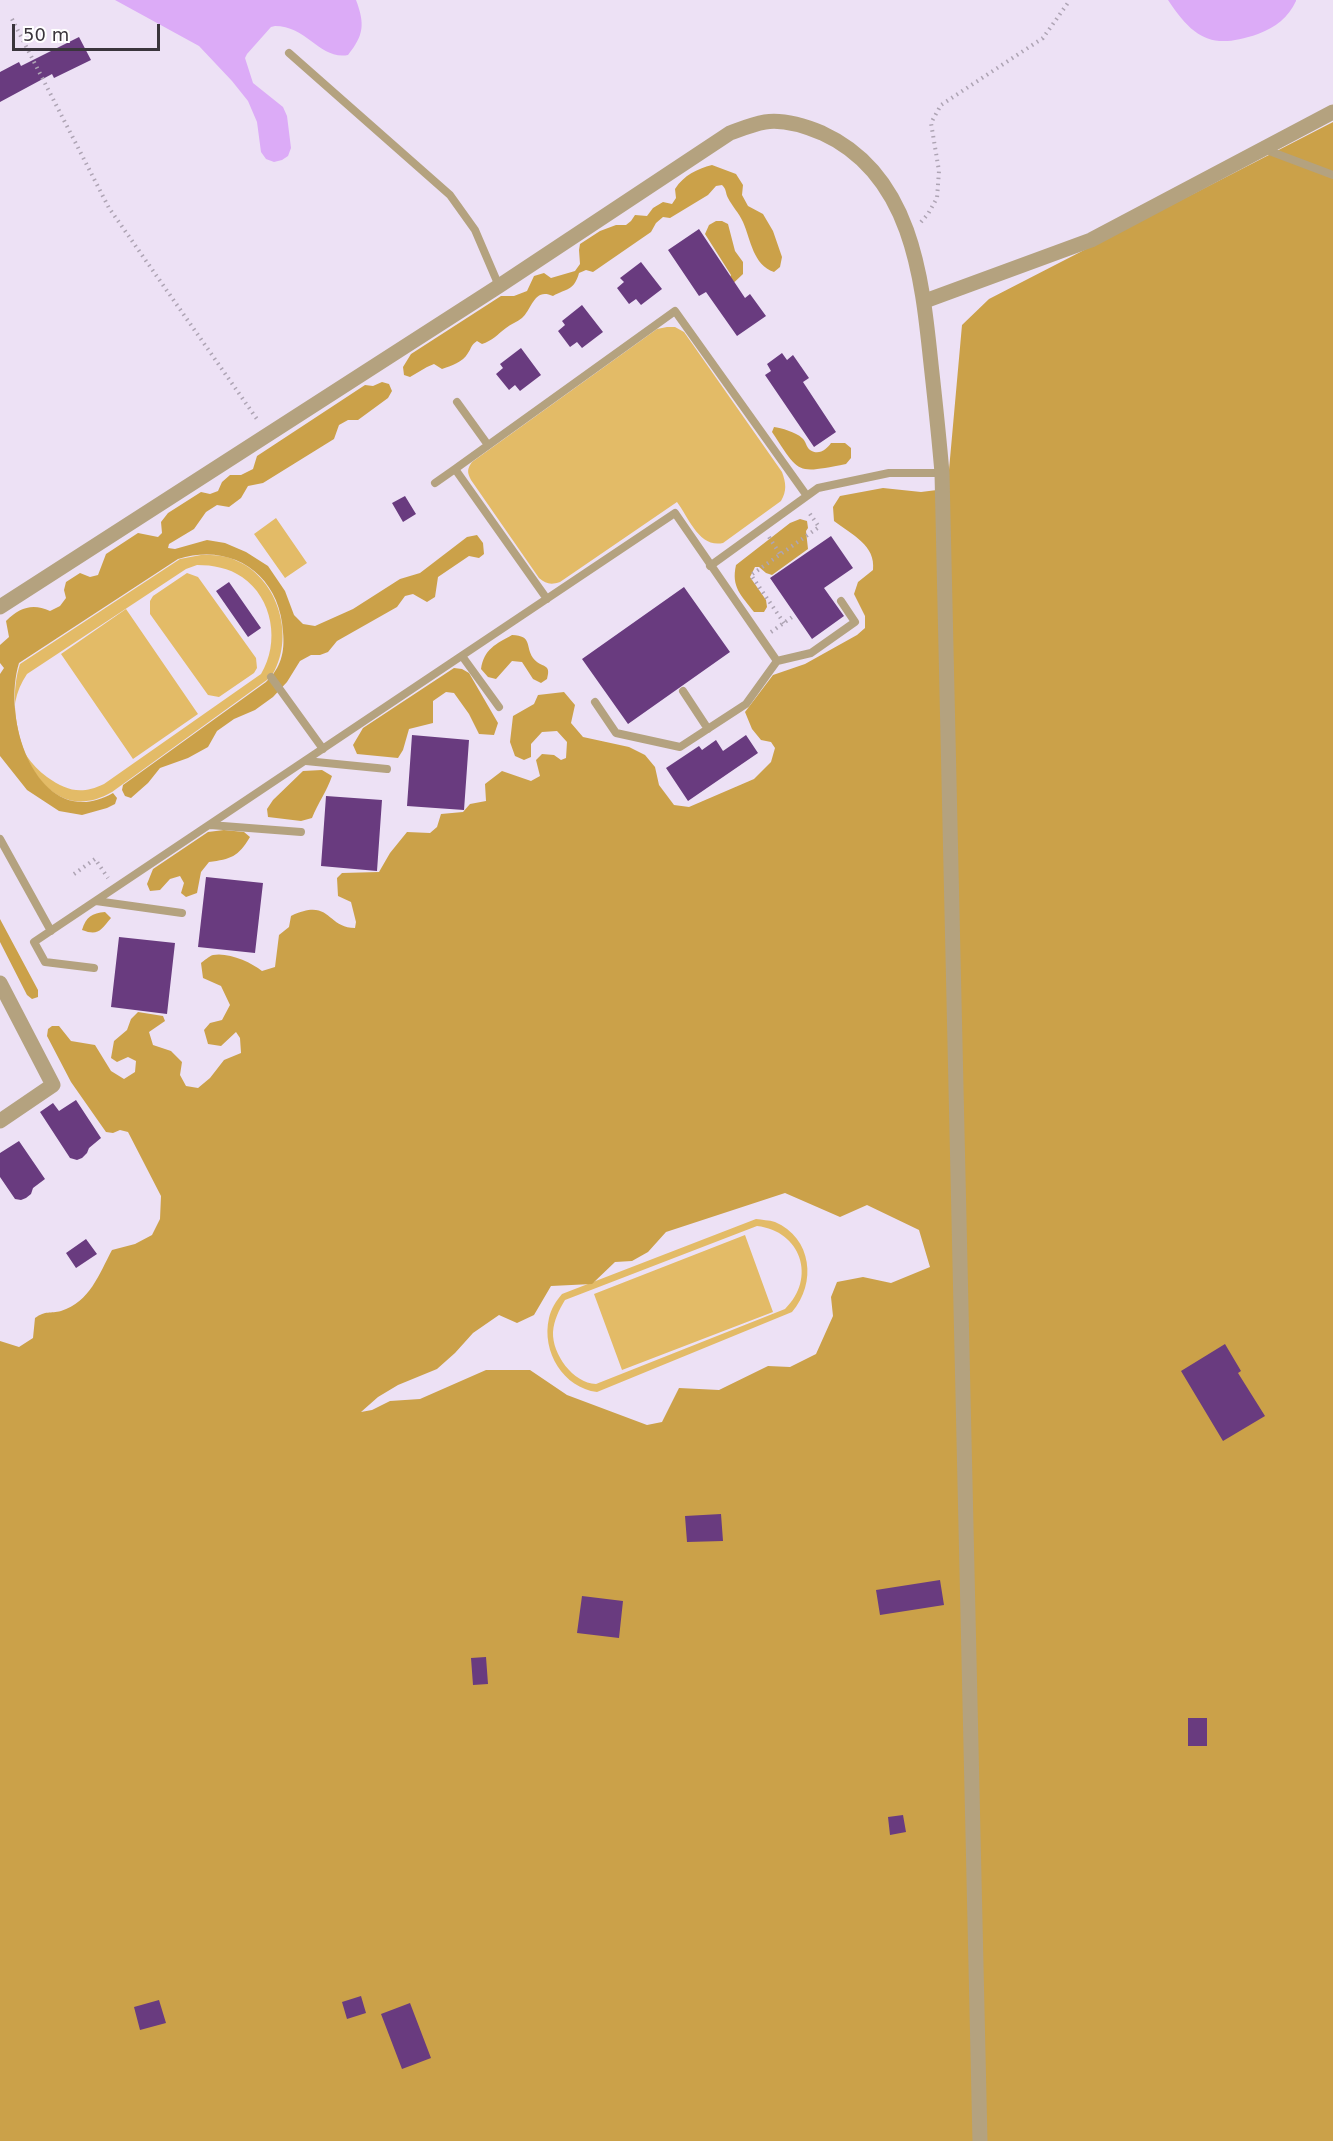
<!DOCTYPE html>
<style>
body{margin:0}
#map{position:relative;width:1333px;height:2141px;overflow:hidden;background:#ede1f5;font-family:"DejaVu Sans",sans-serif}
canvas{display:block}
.scale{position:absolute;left:12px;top:24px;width:148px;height:27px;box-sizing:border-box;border:3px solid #3a353c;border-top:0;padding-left:8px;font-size:18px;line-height:21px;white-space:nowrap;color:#3a353c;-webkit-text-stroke:4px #fff;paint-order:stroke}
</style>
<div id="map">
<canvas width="1333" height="2141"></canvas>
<div class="scale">50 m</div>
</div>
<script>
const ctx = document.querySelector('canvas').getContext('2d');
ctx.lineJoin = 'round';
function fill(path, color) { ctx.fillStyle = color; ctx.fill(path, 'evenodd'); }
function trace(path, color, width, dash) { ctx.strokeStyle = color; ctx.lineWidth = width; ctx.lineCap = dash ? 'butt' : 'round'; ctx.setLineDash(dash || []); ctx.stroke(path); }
fill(new Path2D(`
 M667,327H675L684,332L782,472C786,483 787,491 781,501L723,543C699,548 689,518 677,502L560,582C551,585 546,584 539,578L471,480C467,472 467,469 472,462L657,329Z
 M276,518L307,563L285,578L254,534Z
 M201,555C213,555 226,555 237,561C279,579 296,639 271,677L112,792C40,834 0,725 20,664L180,559ZM197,565C213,565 229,568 242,577C273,598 280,643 261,674L104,784C81,795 67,791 47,777C14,753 3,709 27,674L186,569Z
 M187,573L198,577L256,658L257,668L254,673L219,697L208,695L150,614V601L153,596Z
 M126,609L198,714L133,759L61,654Z
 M756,1219C762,1220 769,1220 775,1222C812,1238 817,1283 792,1312L597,1392C564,1388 541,1352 549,1318C551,1309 556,1301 562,1294ZM757,1226C801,1231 817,1278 785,1309L596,1384C573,1383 552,1354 553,1332C554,1320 559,1310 565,1300Z
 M745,1235L773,1312L622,1370L594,1294Z`), '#e3bb67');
fill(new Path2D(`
 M1333,122V2141H0V1341L19,1347L33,1338L35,1318C46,1310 50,1314 61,1311C90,1302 99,1274 112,1250L135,1244L152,1235L160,1219L161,1196L128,1132L120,1130L113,1133L106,1132L71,1082L47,1036L48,1029L52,1026H59L71,1041L95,1045L111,1071L124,1079L135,1072L136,1061L128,1057L117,1062L111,1058L114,1041L127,1030L131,1019L138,1012L163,1016L165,1021L149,1032L153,1045L171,1051L182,1062L180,1075L186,1086L198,1088L210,1078L224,1060L241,1053L240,1038L236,1032L221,1046L208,1044L204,1030L210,1023L222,1020L230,1005L221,986L203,978L201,963C204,961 209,956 213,955C228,952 251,962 262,971L275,967L279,935L289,927L291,916C331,897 326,928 355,928L356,922L351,902L338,896L337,878L342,873L379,872L390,853L407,832L430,833L437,827L441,814L463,812L470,804L486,801L485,784L502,771L531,781L540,776L536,760L542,754L554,755L561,760L566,758L567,742L557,731L542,732L531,744V757L524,760L515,756L510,742L513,716L534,704L538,695L564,692L575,705L571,723L583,737L629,747L645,755L655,767L659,785L674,805L689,807L754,779L771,762L775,748L771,742L761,740L752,729L745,712L773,675L805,664L857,635L865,628V616L854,594L858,582L873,570C876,545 852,535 834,521L833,507L840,496L883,488L921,492L945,489L948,481L962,325L989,299ZM785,1193L840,1217L867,1205L919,1230L930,1267L891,1283L863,1277L837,1282L831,1297L833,1316L816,1354L790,1367L768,1366L719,1390L679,1388L662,1422L647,1425L567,1395L530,1370H486L420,1399L390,1401L372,1410L361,1412L378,1397L398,1385L437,1369L455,1353L473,1333L499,1315L517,1323L534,1315L551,1286L592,1284L615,1262L632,1261L648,1252L666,1232Z
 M712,165L736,174L743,185L742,195L748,206L763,214L773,231L782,257L780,267L774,272C753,265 751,240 743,222C739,213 732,206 728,198C725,192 727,190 722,185L716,186L708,195L670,218L663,217L656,223L651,232L593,272L586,270L579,273C574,291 567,288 553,296C534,287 532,309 522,318C517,322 511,324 506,328C498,334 492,341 482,344L477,341C471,345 472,347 468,353C463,362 451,366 442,369L434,364L427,367L410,377L404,375L403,367L411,354L501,296H514L527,291L534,276L544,273L551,278L575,271L580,264L579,250L580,244L600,231L616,225H626L631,221L635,215L647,216L653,208L663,202L672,204L676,198L675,189C684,175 697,169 712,165Z
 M716,221H722L728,224L735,251L743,262V274L724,292L731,275L705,234L709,225Z
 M382,382L389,384L392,391L388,398L358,420H348L339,425L334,439L263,483L248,486L241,498L229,507L217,505L206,512L194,529L169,544L168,548L175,549L207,540L225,543L246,552L268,566L285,591L294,615L303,624L315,626L353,609L400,579L420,573L467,537L477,535L483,543L484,554L479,558L469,556L438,577L435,597L427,602L413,594L405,596L397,607L337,641L328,652L320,655H311L300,661L287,682L273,697L255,710L234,719L217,731L208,747L188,758L160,768L148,783L131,798L125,796L122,790L123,785L266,682C281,668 285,652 283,632C280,575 233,542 178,559L19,663C0,726 42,834 113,793L117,798L115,804L107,808L82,815L59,811L27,790L0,756V674L4,668L0,663V645L9,637L6,621C20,607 33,603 50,611L60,606L66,598L64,590L66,582L80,573L90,577L98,575L106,554L138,533L158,537L162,533L161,522L168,513L201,492L210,494L218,491L222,482L230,475H241L253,469L257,456L365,385L373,386Z
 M774,427C781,428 796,432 802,438C806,441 806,447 810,450C819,456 827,449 831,443H845L851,448V458L846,464C795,474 800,474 772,432Z
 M800,519L807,521L808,528L806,531L808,549L772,575L766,573L759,567H755L750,577L766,600L767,607L764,612H754C741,595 731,587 736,565L790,523Z
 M512,635C533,636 525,646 533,658C541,669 552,662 547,679L541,683L533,679L522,662L512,661L496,679L488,677L481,669C484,649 496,644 512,635Z
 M454,668L462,669L469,673L498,723L494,735L479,734L469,714L454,693L446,692L433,701V723L409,729L403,750L398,758L357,754L353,745L363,728Z
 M322,770L332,776C327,791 318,803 312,818L301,821L268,817L267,809L273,800L303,771Z
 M224,830L244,832L250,837C238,857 231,859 209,862L201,872L197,893L186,897L181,893L184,883L180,876L170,879L160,890L150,891L147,884L153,869L208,832Z
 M105,912L111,918C100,931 98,936 82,930C86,917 92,913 105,912Z
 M0,919L38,990V997L32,999L27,995L0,942Z`), '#cba149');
fill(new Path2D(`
 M115,0H356C365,24 364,35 348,55C320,60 307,26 275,26L271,27L247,54L245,58L253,83L283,107L287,116L291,148L288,156L282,160L274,162L266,159L261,152L257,122L248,101L232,81L199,46Z
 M1168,0H1296V1C1288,18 1276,27 1258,34C1212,50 1194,39 1168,0Z`), '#dcabf7');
fill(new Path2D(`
 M79,37L91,60L54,78L52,74L0,102V72L19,62L21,66Z
 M699,229L745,298L750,294L766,316L737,336L706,292L699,296L668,250Z
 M641,262L662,289L641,305L636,299L629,304L617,288L624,282L620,278Z
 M582,305L603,332L582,348L577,342L570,347L558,331L565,325L562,321Z
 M521,348L541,375L520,391L515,385L509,390L496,374L503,368L500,364Z
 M782,353L787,360L793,355L809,378L803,382L836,432L814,447L765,375L771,371L767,364Z
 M405,496L416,514L403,522L392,503Z
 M831,536L853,568L824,588L844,616L812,639L770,578Z
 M229,582L261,628L248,637L216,591Z
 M684,587L730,652L628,724L582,659Z
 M412,735L469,740L464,810L407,806Z
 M746,735L758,753L688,801L666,768L699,746L702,750L716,740L723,751Z
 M326,796L382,800L377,871L321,866Z
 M206,877L263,883L255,953L198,947Z
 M119,937L175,943L167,1014L111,1007Z
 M76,1100L101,1138L89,1148L87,1153L82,1158L77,1160L70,1158L40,1112L53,1103L59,1111Z
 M19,1141L45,1179L33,1188L31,1194L26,1198L21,1200L15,1199L0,1177V1153Z
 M86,1239L97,1254L76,1268L66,1253Z
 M1225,1344L1241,1371L1238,1373L1265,1416L1223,1441L1181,1371Z
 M721,1514L723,1541L687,1542L685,1516Z
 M940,1580L944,1605L880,1615L876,1590Z
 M582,1596L623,1601L619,1638L577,1633Z
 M486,1657L488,1684L473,1685L471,1658Z
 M1188,1718H1207V1746H1188Z
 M903,1815L906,1832L890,1835L888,1817Z
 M361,1996L366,2013L347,2019L342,2002Z
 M159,2000L166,2023L140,2030L134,2007Z
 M410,2003L431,2058L402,2069L381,2014Z`), '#693b7f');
trace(new Path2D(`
 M12,19L109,208L259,422
 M921,222L928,214L937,198L939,171L931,123L941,105L1043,38L1070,0
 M769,537L780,554
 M784,623L751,575L819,527L808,511
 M771,632L795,615
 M74,874L95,859L108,878`), '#aea4b4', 4, [1.5, 4.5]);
trace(new Path2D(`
 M289,53L450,195L475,230L499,286
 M1264,149L1333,175
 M457,402L488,445
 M435,483L455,469
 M710,566L818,488L889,473H942
 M547,599L455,469L675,311L807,496
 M462,656L499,707
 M271,677L323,749
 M683,691L708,729
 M595,702L616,733L680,747L746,704L777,661
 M306,761L387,769
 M210,825L301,832
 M0,839L51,931
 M96,901L182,913
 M94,968L45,962L34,942L675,513L777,661L811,653L855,622L841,601`), '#b4a27f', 8);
trace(new Path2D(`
 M925,301L1091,240L1333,112
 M0,607L499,286L730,133C741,129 753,124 765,122C784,119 805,126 822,133C912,174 922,277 931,364C935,400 939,437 942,473L980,2141
 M0,983L53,1085L0,1121`), '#b4a27f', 15);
</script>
